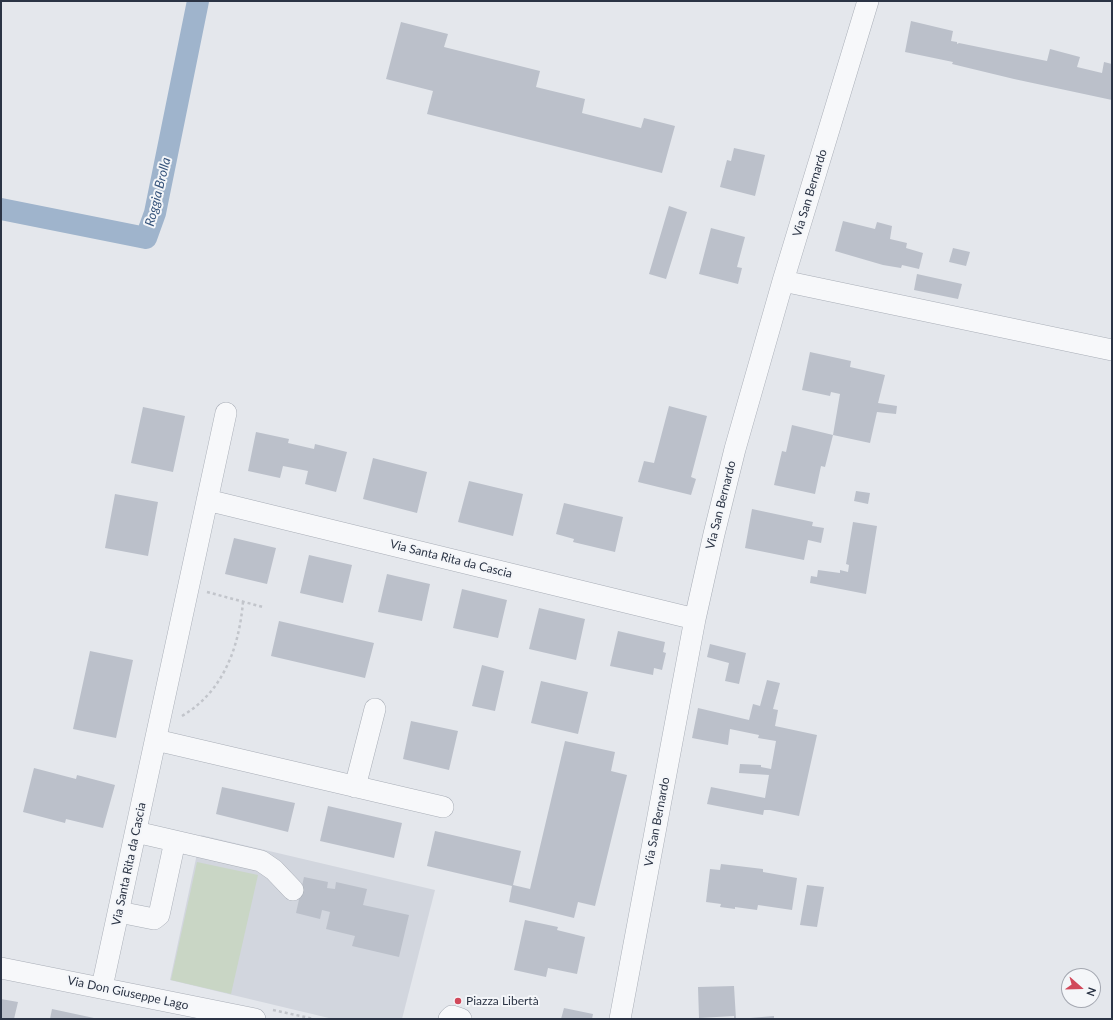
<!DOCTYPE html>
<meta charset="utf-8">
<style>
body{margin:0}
#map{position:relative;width:1113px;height:1020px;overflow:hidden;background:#e4e7ec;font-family:Lato,sans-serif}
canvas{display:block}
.frame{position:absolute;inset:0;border:2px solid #2b3445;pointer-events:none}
.north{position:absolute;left:1061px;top:968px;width:40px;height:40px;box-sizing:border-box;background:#f4f6f9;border:1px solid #a4a8b1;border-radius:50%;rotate:110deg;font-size:11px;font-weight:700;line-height:16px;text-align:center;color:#2b3445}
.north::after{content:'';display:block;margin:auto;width:14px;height:18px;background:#d1495b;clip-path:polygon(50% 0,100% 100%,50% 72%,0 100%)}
</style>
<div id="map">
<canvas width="1113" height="1020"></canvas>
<div class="frame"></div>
<div class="north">N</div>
</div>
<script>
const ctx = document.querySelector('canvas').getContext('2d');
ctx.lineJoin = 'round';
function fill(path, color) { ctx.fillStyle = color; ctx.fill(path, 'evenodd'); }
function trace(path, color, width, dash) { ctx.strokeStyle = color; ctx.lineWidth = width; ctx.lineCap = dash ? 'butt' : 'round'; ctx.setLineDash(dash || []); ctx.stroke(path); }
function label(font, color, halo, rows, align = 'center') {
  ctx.font = font + ' Lato,sans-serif'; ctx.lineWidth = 4; ctx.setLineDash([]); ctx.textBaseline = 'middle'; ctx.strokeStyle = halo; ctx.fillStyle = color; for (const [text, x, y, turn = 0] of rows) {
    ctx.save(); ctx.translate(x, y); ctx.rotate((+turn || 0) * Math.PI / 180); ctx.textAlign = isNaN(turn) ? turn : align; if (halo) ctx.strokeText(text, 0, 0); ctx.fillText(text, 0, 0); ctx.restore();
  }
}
fill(new Path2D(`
 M201,835L435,890L402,1019H333L170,980Z`), '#d2d6de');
fill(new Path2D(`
 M197,862L258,875L231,994L171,980Z`), '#c9d6c5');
trace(new Path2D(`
 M1,209L146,238L155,213L198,1`), '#9fb4cc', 22);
fill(new Path2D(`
 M911,21L953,31L951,41L957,42V44L959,43L1047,61L1050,49L1080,57L1077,67L1102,73L1104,62L1112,64V100L1014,79L952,64L953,62L905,52Z
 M401,22L448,34L444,47L540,71L536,87L585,99L582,113L641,128L644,118L675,126L662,173L427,114L433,91L386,79Z
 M734,148L765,155L755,196L720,187L727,160L731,161Z
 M669,206L687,212L666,279L649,274Z
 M843,221L875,229L877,222L892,226L890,239L907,243L906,248L923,253L919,269L902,265L901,268L883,265L835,251Z
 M711,228L745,237L737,267L742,268L738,284L699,274Z
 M953,248L970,252L966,266L949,262Z
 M917,274L962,284L958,299L914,290Z
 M810,352L851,361L850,367L885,375L878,403L897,406L896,414L877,412L870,443L833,435L825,467L821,466L815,494L774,485L782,451L786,452L792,425L833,435L840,394L831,392L830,396L802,390Z
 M669,406L707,416L691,477L696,479L691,495L638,482L644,461L654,463Z
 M143,407L185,416L173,472L131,463Z
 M256,432L289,439L288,443L314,449L315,444L347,452L336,492L305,484L308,471L283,466L280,478L248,471Z
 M373,458L427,472L417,513L363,499Z
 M469,481L523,494L513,536L458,522Z
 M856,491L870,493L868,504L854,501Z
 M115,494L158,502L148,556L105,548Z
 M564,503L623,517L615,552L573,542L574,539L556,534Z
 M752,509L813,522L812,526L824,528L821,543L808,540L804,560L745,548Z
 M853,522L877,526L866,594L810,583L811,576L817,577L818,570L840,573V570L848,572L849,565L846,564Z
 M234,538L276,548L267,584L225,574Z
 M309,555L352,565L343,603L300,593Z
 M387,574L430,584L422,621L378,612Z
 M462,589L507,600L498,638L453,628Z
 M539,608L585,619L576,660L529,649Z
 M279,621L374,643L365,678L271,656Z
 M618,631L665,642L663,652L666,653L662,670L654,668L653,675L610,666Z
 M710,644L746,653L739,684L725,681L729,663L707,657Z
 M90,651L133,660L116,738L73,729Z
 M482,665L504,671L495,711L472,706Z
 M767,680L780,683L773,709L778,710L775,726L817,735L799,816L770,810H764L763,815L707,804L711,787L765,798L769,775L739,773L740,764L761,765V767L771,769L776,741L758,738L759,735L730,729L728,745L692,738L698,708L749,720L753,704L760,706Z
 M541,681L588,692L578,734L531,723Z
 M411,721L458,731L449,770L403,759Z
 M565,741L615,752L611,771L627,775L595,906L578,902L574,918L526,906L509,902L512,886L427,866L435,831L521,851L513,885L530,889Z
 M34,768L76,779L77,775L115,785L103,828L66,819L65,823L23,812Z
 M222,787L295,803L288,832L216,814Z
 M328,806L402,823L394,858L320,841Z
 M721,864L763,869V872L797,878L792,910L758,905L757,910L735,907V909L720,907L721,904L706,902L710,869L720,870Z
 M304,877L328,882L327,888L335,889L336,882L367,889L363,905L409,915L399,957L352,946L355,936L326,929L330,912L322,910L320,919L296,913Z
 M807,885L824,887L817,927L800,925Z
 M525,920L558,927L557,930L585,937L577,974L548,968L546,977L514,970Z
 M734,986L736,1019H734V1016L699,1018L698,987Z
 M1,999L18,1002L14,1019H1Z
 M564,1008L593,1014L592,1019H561Z
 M52,1009L94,1018V1019H50Z
 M774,1016V1019H750V1018Z`), '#bbc0ca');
const minor = new Path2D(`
 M783,281L1112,350
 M207,500L695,619
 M156,740L443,807
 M355,787L375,709
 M136,832L261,861L274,870L293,890
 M119,912L154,919L159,915L175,841
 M1,968L255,1019
 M102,987L226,413
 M449,1019L452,1016L461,1019
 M620,1019L695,619L714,534L735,449L783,281L868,1`);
trace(minor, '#a9aeb7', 22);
trace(new Path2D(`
 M207,592L263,607
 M182,716C224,691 239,647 243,602
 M273,1010L314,1019`), '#c2c5cb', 2.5, [3, 3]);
trace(minor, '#f7f8fa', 21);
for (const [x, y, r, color] of [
 [458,1001,4,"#d1495b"]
]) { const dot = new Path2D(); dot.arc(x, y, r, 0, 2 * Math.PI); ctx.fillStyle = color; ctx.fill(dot); trace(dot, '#f4f6f9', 1.5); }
label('12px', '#2b3445', '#f4f6f9', [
 ["Via San Bernardo",810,193,-73],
 ["Via San Bernardo",721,505,-76],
 ["Via Santa Rita da Cascia",451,559,14],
 ["Via San Bernardo",657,822,-79],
 ["Via Santa Rita da Cascia",129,864,-78],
 ["Via Don Giuseppe Lago",128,993,12]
]);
label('12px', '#2b3445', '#f4f6f9', [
 ["Piazza Libertà",466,1001]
], 'left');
label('italic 13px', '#34527a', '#f4f6f9', [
 ["Roggia Brolla",158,192,-76]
]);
</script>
